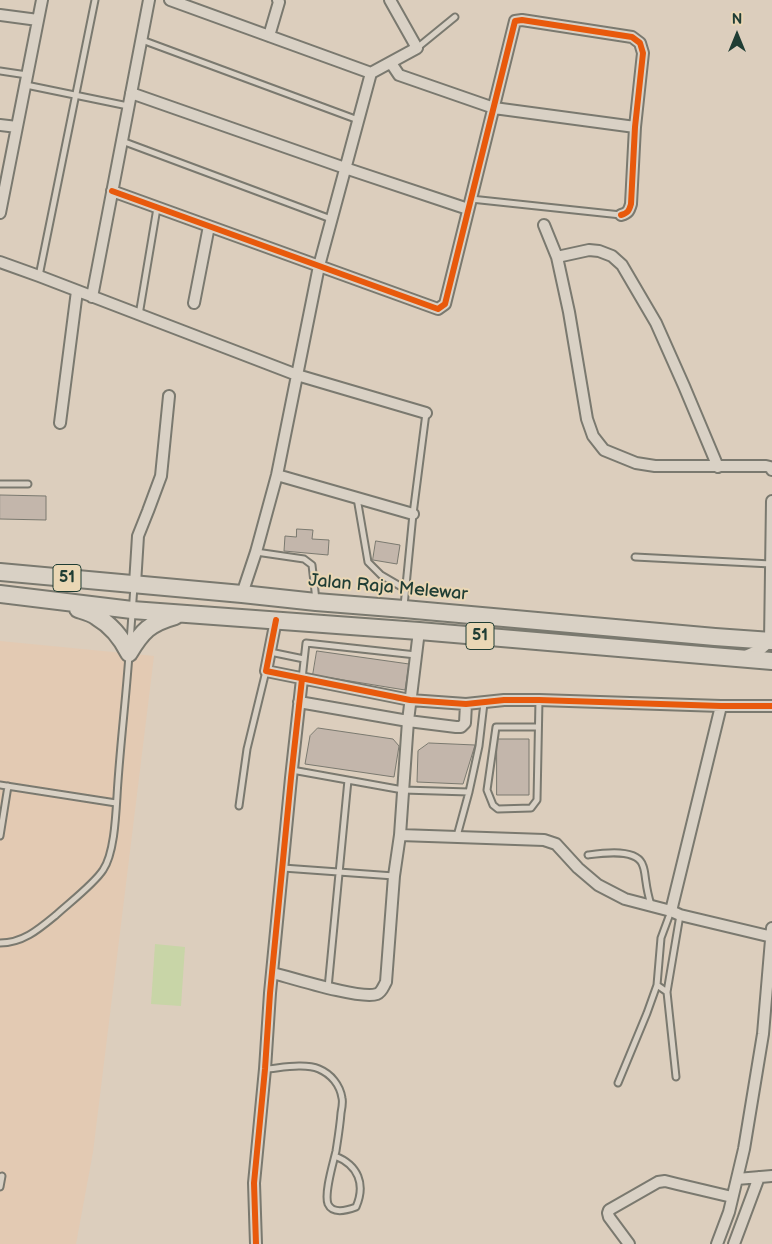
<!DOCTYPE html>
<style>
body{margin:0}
#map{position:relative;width:772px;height:1244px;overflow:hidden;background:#dccebd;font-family:"Balsamiq Sans",sans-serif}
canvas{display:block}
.north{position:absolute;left:712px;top:10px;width:50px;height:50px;-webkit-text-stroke:4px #ead7b5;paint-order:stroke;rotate:0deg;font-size:14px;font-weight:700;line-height:20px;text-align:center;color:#1f3d34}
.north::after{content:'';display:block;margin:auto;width:18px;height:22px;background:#1f3d34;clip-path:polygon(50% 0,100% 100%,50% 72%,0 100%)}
</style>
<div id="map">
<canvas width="772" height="1244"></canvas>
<div class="north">N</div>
</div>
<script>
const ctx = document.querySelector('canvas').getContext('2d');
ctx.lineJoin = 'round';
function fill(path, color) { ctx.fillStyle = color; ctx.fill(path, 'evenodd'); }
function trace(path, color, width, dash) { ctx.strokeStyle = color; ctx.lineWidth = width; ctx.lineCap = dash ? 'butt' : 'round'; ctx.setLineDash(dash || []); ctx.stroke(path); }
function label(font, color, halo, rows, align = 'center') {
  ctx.font = font + ' "Balsamiq Sans",sans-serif'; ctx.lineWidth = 4; ctx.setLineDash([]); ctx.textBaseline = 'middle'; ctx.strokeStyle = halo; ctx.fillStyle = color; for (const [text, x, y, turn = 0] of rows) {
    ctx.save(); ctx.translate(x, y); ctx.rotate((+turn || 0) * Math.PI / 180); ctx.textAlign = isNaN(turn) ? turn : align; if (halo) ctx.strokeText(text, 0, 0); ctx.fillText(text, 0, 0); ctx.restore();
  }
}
fill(new Path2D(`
 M0,641L154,656L93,1152L76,1244H0Z`), '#e3cab3');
fill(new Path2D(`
 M155,944L185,947L181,1006L151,1004Z`), '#c8d5a7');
const building = new Path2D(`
 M0,495L46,496V520L0,519Z
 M297,529L313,530L312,539L329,540L328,555L284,551L285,536L296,537Z
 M376,541L400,545L397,564L373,560Z
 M317,651L409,664L405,690L313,675Z
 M318,728L393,739L399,746L394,777L305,764L310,736Z
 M497,739H529V795H497Z
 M429,743L475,745L463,784L417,782L418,751Z`);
fill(building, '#c3b6ab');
trace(building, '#7a796f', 1);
const service = new Path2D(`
 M142,40L358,120
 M417,48L455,17
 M0,71L27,75
 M26,85L128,106
 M122,141L331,219
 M471,199L621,215
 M39,276L95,0
 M139,315L157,208
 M0,484H28
 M357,498L368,562L381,575L405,589
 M256,552L304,559L312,565L316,600
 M635,557L771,564
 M404,606L413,514L426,413
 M130,642L134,586
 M270,652L304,659
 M302,679L306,643L416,655
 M538,727H496L487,790L493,805L498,809L531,808L537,800L539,700
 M292,770L403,790L469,792
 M0,785L116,803
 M239,806L247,749L266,671
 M0,836L8,786
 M457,836L469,792L479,746L484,703
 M588,855C603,853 638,848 643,866C645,871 645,877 646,882C647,890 649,898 651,905
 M283,868L394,876
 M0,943C23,943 39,929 56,915C69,903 94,884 103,870C116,851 116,805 118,781C121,739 126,697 129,655
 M328,988L348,780
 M667,992L657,985L661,938L671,911
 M266,1069C280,1068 305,1063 319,1069C331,1074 340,1085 342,1098C343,1102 342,1108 341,1113C340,1126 338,1138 336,1151C333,1164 324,1193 328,1204C333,1215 348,1210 356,1207C366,1184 358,1165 335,1156
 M676,1077L667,992L680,915
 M618,1083L647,1013L657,985
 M0,1187L2,1176`);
const minor = new Path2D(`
 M170,0L371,73L417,48L390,0
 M0,15L38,20
 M269,36L279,2L278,0
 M391,63L399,75L494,108L635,127
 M131,93L345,168L468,209
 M0,125L17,127
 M112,191L438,309L445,304L515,21L522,20L632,37L640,43L643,53L635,127L631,204C629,211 628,213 621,215
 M0,213L42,0
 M544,225L557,257L569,312L587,419L593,436L604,450L636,463L655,466H766L770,467L772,470
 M557,257L589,250L599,251L612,256L622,265L656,323L684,386L718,467
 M0,262L39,276L297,375L426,413
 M92,297L149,0
 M194,303L209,226
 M60,423L77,291
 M277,475L413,514
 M772,501L770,641L772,644
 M135,584L138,536L148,511L161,476L169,396
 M242,594L256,552L277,475L319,266L371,73
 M276,620L266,671L410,700L466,704L504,700H539L721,706H772
 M743,657L761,649L770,641
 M299,702L408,721L456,727H461L465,723L466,704
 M400,835L544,840L556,844L578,868L598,885L625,899L671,911L721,706
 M671,911L680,915L772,937
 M273,973C292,978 361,1000 377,994C382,992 383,987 386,982L394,876L400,835L408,721L419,631
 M737,1179L772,1176
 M256,1244L254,1183L265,1069L270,993L291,778L302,679
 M629,1244L609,1217L608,1213L609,1210L658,1182L665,1181L677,1184L732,1197
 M717,1244L729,1212L744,1149L763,1034L772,928
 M734,1244L759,1177`);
const trunk = new Path2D(`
 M0,572L242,594L316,602L404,609L715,637L772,641
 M0,594L132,610L419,631L772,661
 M78,609C84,611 92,613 97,617C111,625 122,639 129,653
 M129,653C142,631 150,623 175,616`);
trace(service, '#7a796f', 9);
trace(minor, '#7a796f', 14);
trace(trunk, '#7a796f', 20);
trace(service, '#d9d1c5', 5);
trace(minor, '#d9d1c5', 10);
trace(trunk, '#d9d1c5', 16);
trace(new Path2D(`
 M112,191L438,309L445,304L515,21L522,20L632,37L640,43L643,53L635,127L631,204C629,211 628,213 621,215
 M276,620L266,671L410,700L466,704L504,700H539L721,706H772
 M256,1244L254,1183L265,1069L270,993L291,778L302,679`), '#e8590c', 6);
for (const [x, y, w] of [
 [67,578,28],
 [480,636,28]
]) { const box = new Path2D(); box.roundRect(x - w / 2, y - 13.5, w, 27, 4); ctx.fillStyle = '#ead7b5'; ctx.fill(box); trace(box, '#1f3d34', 1); }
label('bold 16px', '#1f3d34', null, [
 ["51",67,578],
 ["51",480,636]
]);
label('18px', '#1f3d34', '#ead7b5', [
 ["Jalan Raja Melewar",388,588,5]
]);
</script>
